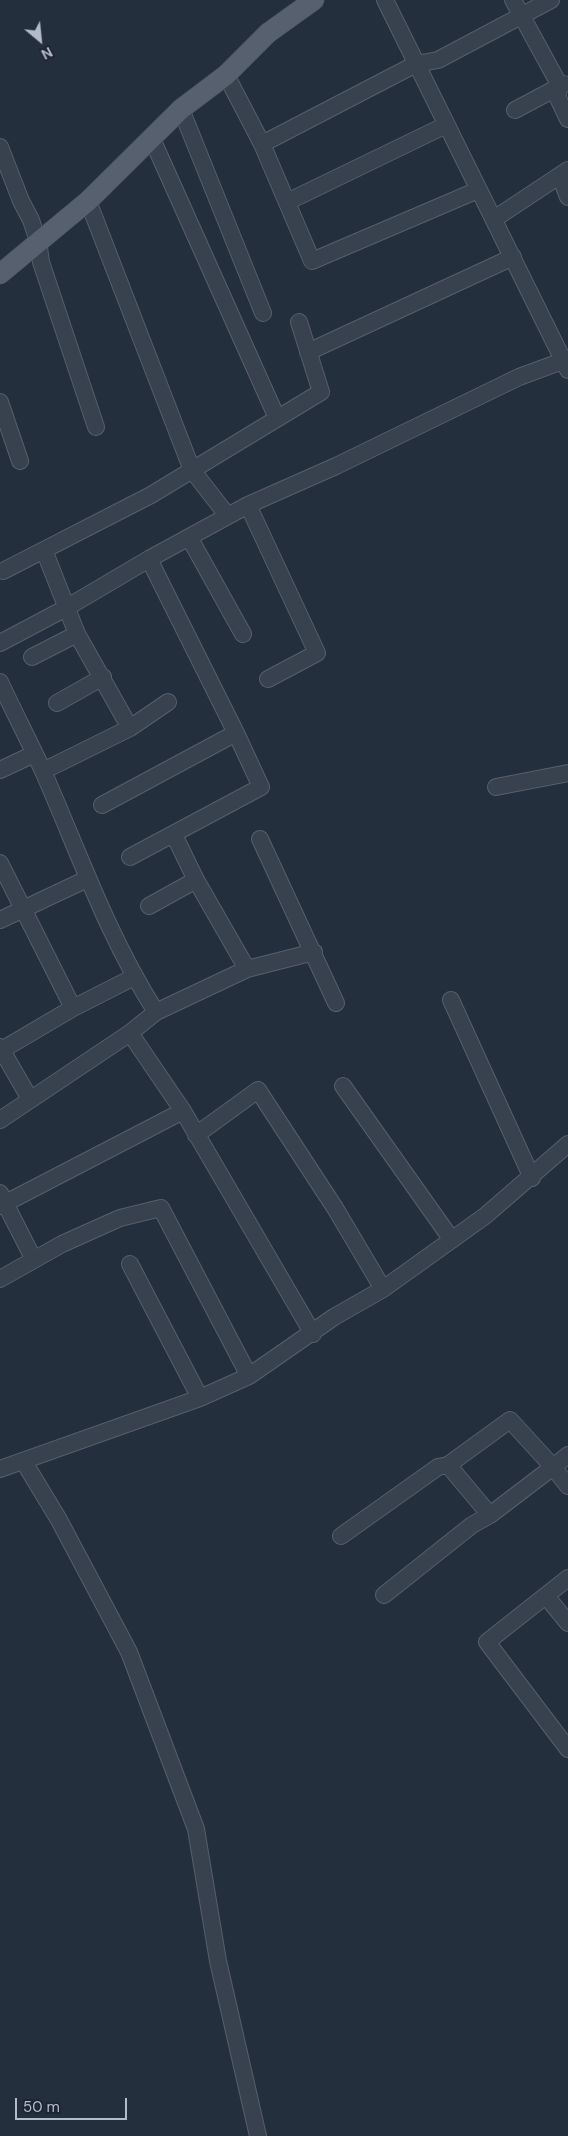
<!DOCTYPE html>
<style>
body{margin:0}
#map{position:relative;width:568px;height:2136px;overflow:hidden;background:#242f3e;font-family:"DM Sans",sans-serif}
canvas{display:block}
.north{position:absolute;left:15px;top:15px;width:50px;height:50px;-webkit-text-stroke:4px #1d2633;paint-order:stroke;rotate:152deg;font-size:14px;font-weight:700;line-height:20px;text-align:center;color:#b4bcc9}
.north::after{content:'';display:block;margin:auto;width:18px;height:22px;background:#b4bcc9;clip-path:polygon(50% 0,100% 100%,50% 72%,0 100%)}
.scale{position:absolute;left:15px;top:2098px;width:112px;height:22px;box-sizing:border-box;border:2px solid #b4bcc9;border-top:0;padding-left:6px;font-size:15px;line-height:18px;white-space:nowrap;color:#b4bcc9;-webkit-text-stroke:4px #1d2633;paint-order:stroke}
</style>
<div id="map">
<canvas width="568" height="2136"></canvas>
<div class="north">N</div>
<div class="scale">50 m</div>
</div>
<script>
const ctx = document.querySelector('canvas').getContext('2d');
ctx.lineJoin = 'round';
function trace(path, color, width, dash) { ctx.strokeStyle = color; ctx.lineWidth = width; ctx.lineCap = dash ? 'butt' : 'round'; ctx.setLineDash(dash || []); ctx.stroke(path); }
const minor = new Path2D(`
 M385,0L568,370
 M513,0L560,86L557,96L568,119
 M226,75L262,144L312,261L478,190
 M181,109L263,313
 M515,110L564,84
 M152,139L277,418
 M262,144L416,64L438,60L551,0
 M0,147L21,201L31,220L38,241L41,262L96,427
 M560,176L568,197
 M88,201L192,470L227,515
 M287,202L446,125
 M494,219L568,170
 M308,352L513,257
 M0,402L20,461
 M248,505L317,653L268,679
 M189,537L243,634
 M44,550L77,634L130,728
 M3,571L151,495L321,392L299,322
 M0,643L66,608L149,559L248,505L336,466L519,377L568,359
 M32,657L77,634
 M0,682C14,712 29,741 43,771C79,853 108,937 156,1012
 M57,703L103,677
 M0,770L34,754
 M43,771L130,728L168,702
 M496,787L568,773
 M102,805L236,733
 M174,835L196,880L247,969
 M260,839L336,1003
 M130,857L261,787L236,733L149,559
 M0,863L73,1008
 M149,906L196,880
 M0,920L87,879
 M451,1000L532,1178
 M130,1033L183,1111L313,1334
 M0,1047L30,1099
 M0,1051L73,1008L134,977
 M343,1086L452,1240
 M0,1120L130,1033L156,1012L247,969L314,952
 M196,1135L258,1090L335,1208L383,1289
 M0,1193L34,1260
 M0,1206L183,1111
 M130,1264L200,1398
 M0,1279L62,1244L120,1218L161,1208L249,1376
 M568,1455L553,1467L568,1486
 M24,1462L59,1520L129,1652L196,1829L218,1961L258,2136
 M448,1465L490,1515
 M0,1469L200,1398L249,1376L334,1317L383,1289L485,1216L568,1144
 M341,1536L438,1467L448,1465L510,1420L553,1467L490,1515L472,1525L384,1595
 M568,1578L487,1642L568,1749
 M546,1596L568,1623`);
const major = new Path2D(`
 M0,274L88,201L181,109L226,75L268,33L314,0`);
trace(minor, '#565f6c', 18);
trace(major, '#414a57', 21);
trace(minor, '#38414e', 16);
trace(major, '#56606e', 20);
</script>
